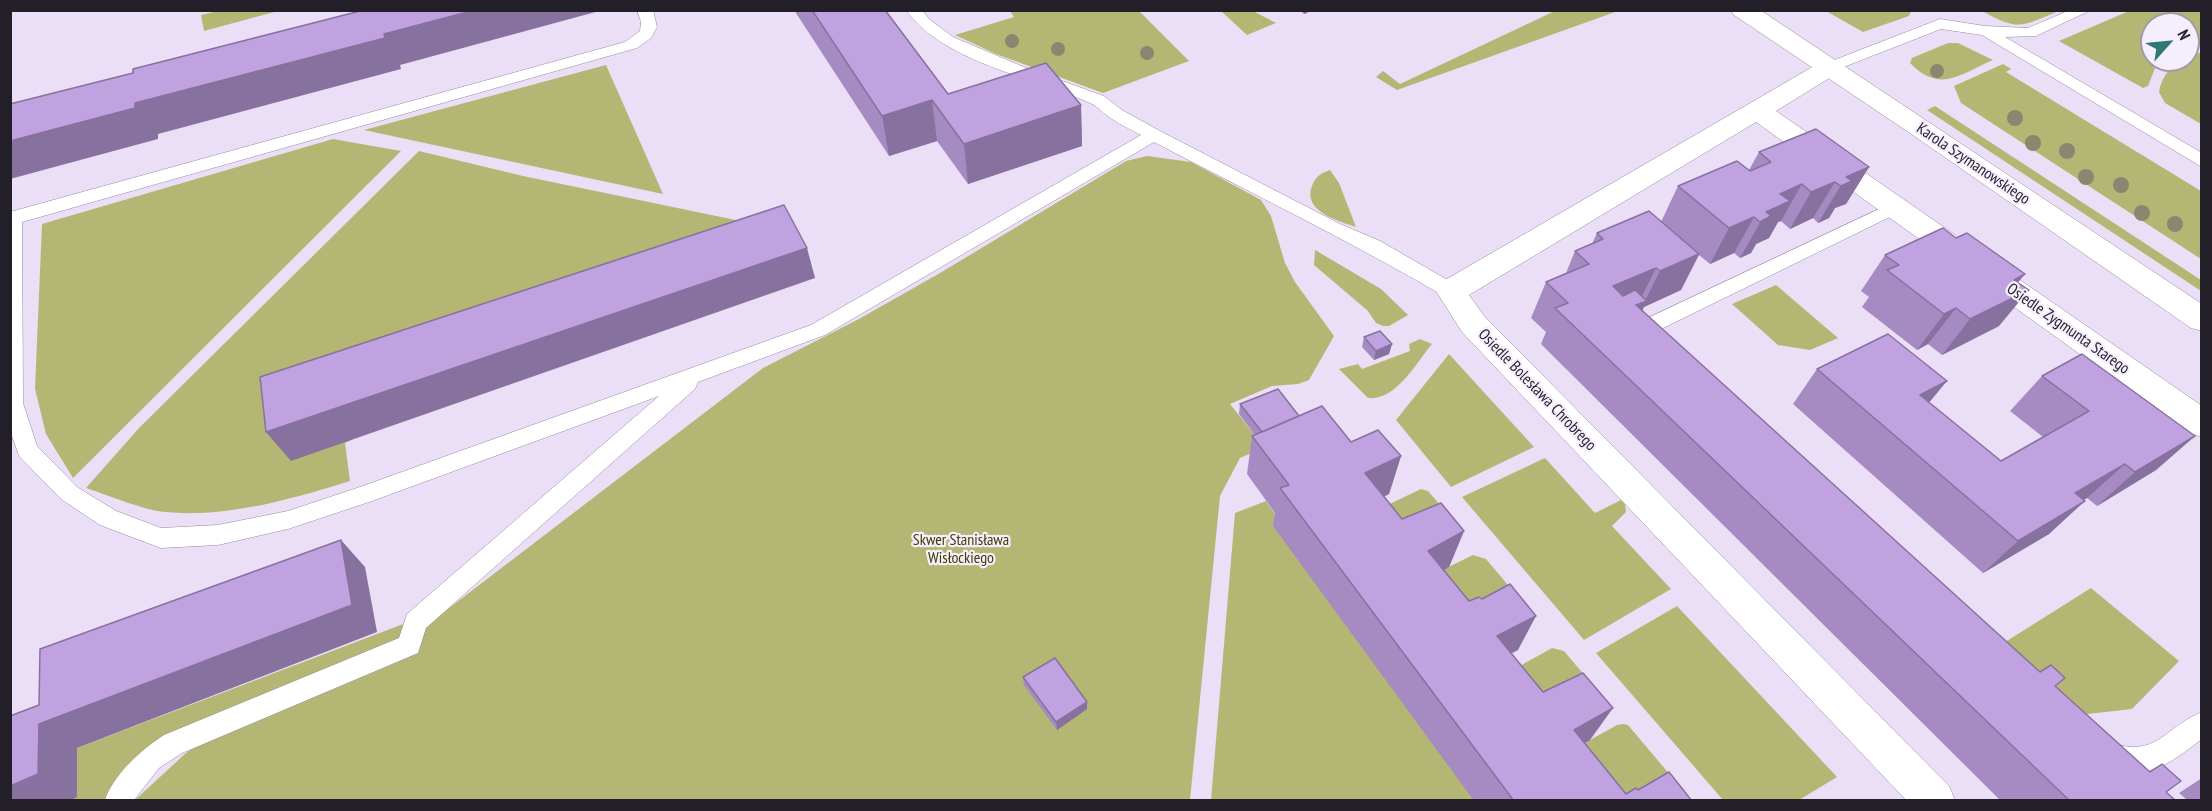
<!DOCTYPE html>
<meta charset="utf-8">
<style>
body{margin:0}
#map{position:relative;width:2212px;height:811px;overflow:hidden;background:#eadff6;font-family:"PT Sans Narrow",sans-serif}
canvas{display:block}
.frame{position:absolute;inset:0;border:12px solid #231f28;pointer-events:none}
.north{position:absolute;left:2140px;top:12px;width:60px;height:60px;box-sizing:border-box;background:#f5eefd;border:2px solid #a19ba8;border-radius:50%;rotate:63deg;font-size:16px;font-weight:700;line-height:24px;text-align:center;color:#231f28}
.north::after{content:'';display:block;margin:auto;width:21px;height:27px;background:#307874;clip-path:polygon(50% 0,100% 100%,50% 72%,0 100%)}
</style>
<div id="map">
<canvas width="2212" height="811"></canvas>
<div class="frame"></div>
<div class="north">N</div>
</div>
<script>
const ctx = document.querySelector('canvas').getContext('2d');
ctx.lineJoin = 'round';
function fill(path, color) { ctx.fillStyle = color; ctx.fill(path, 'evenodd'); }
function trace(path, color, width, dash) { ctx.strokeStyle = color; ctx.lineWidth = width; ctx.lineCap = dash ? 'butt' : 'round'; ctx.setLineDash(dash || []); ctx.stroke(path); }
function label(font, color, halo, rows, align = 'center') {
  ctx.font = font + ' "PT Sans Narrow",sans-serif'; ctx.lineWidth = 4.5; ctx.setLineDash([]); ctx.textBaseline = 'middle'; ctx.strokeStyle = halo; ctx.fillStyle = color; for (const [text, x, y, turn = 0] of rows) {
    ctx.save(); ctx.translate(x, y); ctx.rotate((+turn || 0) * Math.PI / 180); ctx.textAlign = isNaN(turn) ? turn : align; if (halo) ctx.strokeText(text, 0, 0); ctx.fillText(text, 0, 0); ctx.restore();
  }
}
fill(new Path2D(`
 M1557,10L1618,11L1397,90L1376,77L1383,71L1400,84Z
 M218,11V10L278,11L204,31L201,15Z
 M1010,11H1139L1189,61L1103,93L996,54L955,35L1014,17Z
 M1221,11H1253L1276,23L1247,35Z
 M1826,11L1910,10L1911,11L1909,16L1863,32Z
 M1982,11V10L2059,11C2021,26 2020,32 1982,11Z
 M2129,11H2201V46L2188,52V24H2152V60H2169L2155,68L2148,86L2143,88L2059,41Z
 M1948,43H1958L1993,60C1960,74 1940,94 1910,63L1912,58Z
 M2201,52V124L2165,103L2159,92C2164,66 2181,61 2201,52Z
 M2003,64L2011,69L2006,72L2201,191V259L1961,103L1954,86Z
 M606,65L663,194L364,130Z
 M1935,106L2201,280V291L1927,110Z
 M333,139L401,151L73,478L46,434L35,389L42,224Z
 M419,151L523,176L784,230L345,443L350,481C292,499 227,518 165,512C143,510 108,495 86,488L139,428Z
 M1147,156L1191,162L1261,200L1271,216L1285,263L1295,282L1334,336L1309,380L1298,384L1272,386L1230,404L1263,445V448L1240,458L1220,496L1190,800H135L186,753L209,737L423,628L763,368L859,319L940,273L1126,161Z
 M1330,170L1339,183L1356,227C1338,221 1302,211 1312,186C1315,177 1321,173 1330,170Z
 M1315,250L1381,289L1408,315L1389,326H1383L1376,323L1368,311L1314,265Z
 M1776,285L1838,338L1810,350L1778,345L1732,304Z
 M1420,339L1432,344C1416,363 1396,401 1368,398L1339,369L1358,364L1362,369L1410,351L1409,344Z
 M1449,354L1534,447L1451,487L1396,420Z
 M1545,458L1595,513L1621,500L1625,504L1626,512L1612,526L1671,589L1584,640L1462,497Z
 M1421,489L1428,491L1449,515L1400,553L1377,510Z
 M1266,501L1281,522L1474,800H1211L1235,513Z
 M1473,555L1486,559L1519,598L1492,620L1422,580Z
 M2091,588L2179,661L2132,709L2079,715L2002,644Z
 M1677,606L1837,777L1799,800H1723L1596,653Z
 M406,623L408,640L144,759L111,800H68L77,796V748Z
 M1552,648L1564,651L1591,683L1534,721L1507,673Z
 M1623,724L1628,725L1671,776L1644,800H1583L1552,761L1617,725Z`), '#b4b774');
const service = new Path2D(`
 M637,10H653L657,27L651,38L637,48L22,222L23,403L37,446L77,487L116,511L161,528L218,525L288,511L360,487L811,325L1141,135C1130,129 1119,124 1109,117C1102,112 1097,106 1090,103C1034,77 944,63 906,10H922L929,19L953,37L1026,68L1104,96L1122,110L1160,131L1340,224L1380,241L1458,286L1461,291L1458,296L1451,298L1444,296C1350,241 1251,193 1154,142L825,335L698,382L695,389L426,628L418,653L182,753L159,768L134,800H105C114,774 141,750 164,735L399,638L407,614L659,396L372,501L288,529L218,545L161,548L100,525L61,499L19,456L10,430V212L625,42L640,31L641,22Z
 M2070,10H2091L2036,36L2005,37L2202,153V167L1982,35L1941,29L1836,70H1824L1822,67L1824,64L1940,19L1985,26L2028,28Z
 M1896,201L1902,203L1905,207L1902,211L1655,332L1659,338L1656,343C1644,347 1636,340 1630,330L1633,325Z
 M2202,712V739C2167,765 2145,785 2101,763L2097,754L2101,745L2110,742C2156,760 2165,726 2202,712Z`);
const minor = new Path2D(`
 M1830,59L1839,62L1843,67L1839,72L1776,111L2202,406V437L2190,433L1756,122L1469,295L1484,316L1949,786L1955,800H1906L1462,332L1436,291L1440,283L1821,62Z`);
const tertiary = new Path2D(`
 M1731,10H1760L2202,304V331L2191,328L1907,131L1734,15Z`);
trace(service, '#948a9f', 1);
trace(minor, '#948a9f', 1);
trace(tertiary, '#948a9f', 1);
fill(service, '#fff');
fill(minor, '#fff');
fill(tertiary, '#fff');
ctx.fillStyle = '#8a8670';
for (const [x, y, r] of [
 [1012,41,7],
 [1058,49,7],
 [1147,53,7],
 [1937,71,7],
 [2015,118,8],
 [2033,143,8],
 [2067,151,8],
 [2086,177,8],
 [2121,185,8],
 [2142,213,8],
 [2175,224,8]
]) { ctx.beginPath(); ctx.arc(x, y, r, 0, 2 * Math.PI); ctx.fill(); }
fill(new Path2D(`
 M794,10H885L948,94L1081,105L1082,146L968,184L937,141L889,156Z
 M1299,10H1313L1304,14Z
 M1759,152L1869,167L1846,204L1835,208L1829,218L1818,223L1813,218L1790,229L1781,221L1778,222L1769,238L1756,244L1751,253L1740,258L1734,253L1710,264L1699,255L1681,290L1644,307L1642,311L2149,771L2162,764L2166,792L2176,801H2001L1541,344L1546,332L1531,318L1546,282L1566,273L1575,251L1592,244L1597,233L1661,222L1678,186L1749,170Z
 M1885,255L2018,283L1999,326L1942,355L1928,344L1917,350L1862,307L1869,297L1861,291Z
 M1364,337L1392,344L1389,354L1374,360L1362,347Z
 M1817,369L1929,402L2001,461L2043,437L2010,411L2042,376L2195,436L2156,470L2097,506L2087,498L2084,500L2049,534L1983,573L1793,404Z
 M1240,404L1299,416L1351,442L1401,456L1389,494L1384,497L1402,519L1464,531L1449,567L1444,570L1469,601L1518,650L1511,653L1543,692L1590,740L1585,743L1626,794L1638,790L1692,801H1474L1273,526L1275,513L1247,474L1252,436L1255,435L1239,414Z
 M1023,677L1087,709L1057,730L1024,685Z
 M2202,778V801H2184L2186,799L2179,793Z`), '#a68bc2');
fill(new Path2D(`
 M475,10H603L400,65L401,69L158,134V139L10,179V141L135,103L384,34Z
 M1304,10H1313L1304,14Z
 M932,100L937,141L889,156L882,116Z
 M1081,105L1082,146L968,184L964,144Z
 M1869,167L1846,204L1835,208L1829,218L1818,223L1846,177Z
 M1835,182L1813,218L1790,229L1811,192Z
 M1802,184L1781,221L1778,222L1769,238L1756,244L1751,253L1740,258L1766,212L1780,194Z
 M1754,217L1734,253L1710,264L1729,228Z
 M807,248L815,278L291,461L266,432Z
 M1699,254L1681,290L1644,307L1629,337L1636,305L1645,301L1660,271Z
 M1656,268L1638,304L1596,323L1613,286Z
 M2025,274L2000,305L2029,290L1999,326L1942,355L1970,319L2014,280Z
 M1956,308L1928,344L1917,350L1944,314Z
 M1392,344L1389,354L1374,360L1376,351Z
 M1947,381L1918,416L1920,395Z
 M2195,436L2156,470L2097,506L2135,472Z
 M1401,456L1389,494L1354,510L1365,473Z
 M2125,464L2087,498L2039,526L2075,493Z
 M2085,501L2049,534L1983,573L2018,541Z
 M1464,531L1449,567L1414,587L1428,551Z
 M341,540L365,567L377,632L77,748V797L69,801H10V786L39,724Z
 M1536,616L1518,650L1480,670L1497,636Z
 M1087,702V709L1057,730L1056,722Z
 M1613,708L1590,740L1552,761L1574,730Z`), '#87719e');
const building = new Path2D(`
 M364,10H475L384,34L385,38L135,103V108L10,141V104L133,73V69Z
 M812,10H885L948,94L1046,63L1081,105L964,144L932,100L882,116Z
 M1816,129L1869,167L1846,177L1852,181L1841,186L1835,182L1811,192L1802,184L1780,194L1790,201L1766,212L1771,216L1760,222L1754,217L1729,228L1678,186L1737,161L1750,171L1771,162L1759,152Z
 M784,205L807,248L266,432L260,377Z
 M1649,211L1699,254L1660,271L1656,268L1613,286L1623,296L1635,290L1647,301L1636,305L2040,672L2051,665L2065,678L2055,686L2150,772L2162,764L2181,781L2166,792L2176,801H2070L1555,308L1568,303L1546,282L1589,264L1575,251L1603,239L1597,233Z
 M1943,228L1956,238L1967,233L2025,274L2014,280L2029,290L1970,319L1956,308L1944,314L1887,270L1899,265L1885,255Z
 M1380,331L1392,344L1376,351L1364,337Z
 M1888,334L1947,381L1920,395L2001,461L2089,411L2042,376L2082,354L2195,436L2135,472L2125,464L2075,493L2085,501L2018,541L1817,369Z
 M1278,389L1299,416L1262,432L1240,404Z
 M1322,406L1351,442L1378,430L1401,456L1365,473L1402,519L1441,503L1464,531L1428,551L1469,601L1479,597L1482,599L1510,584L1536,616L1497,636L1543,692L1583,673L1613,708L1574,730L1626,794L1636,788L1638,790L1669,772L1692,801H1514L1280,488L1289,485L1252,436Z
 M341,540L352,605L39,724L38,774L10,786V716L39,705L40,649Z
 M1055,658L1087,702L1056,722L1023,677Z`);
fill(building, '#c1a2e1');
trace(building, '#87719e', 1.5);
label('16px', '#231f28', '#f5eefd', [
 ["Karola Szymanowskiego",1973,164,34],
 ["Osiedle Zygmunta Starego",2068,329,35],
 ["Osiedle Bolesława Chrobrego",1537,390,46]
]);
label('16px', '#3c3d02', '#f5eefd', [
 ["Skwer Stanisława",961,540],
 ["Wisłockiego",961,558]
]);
</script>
